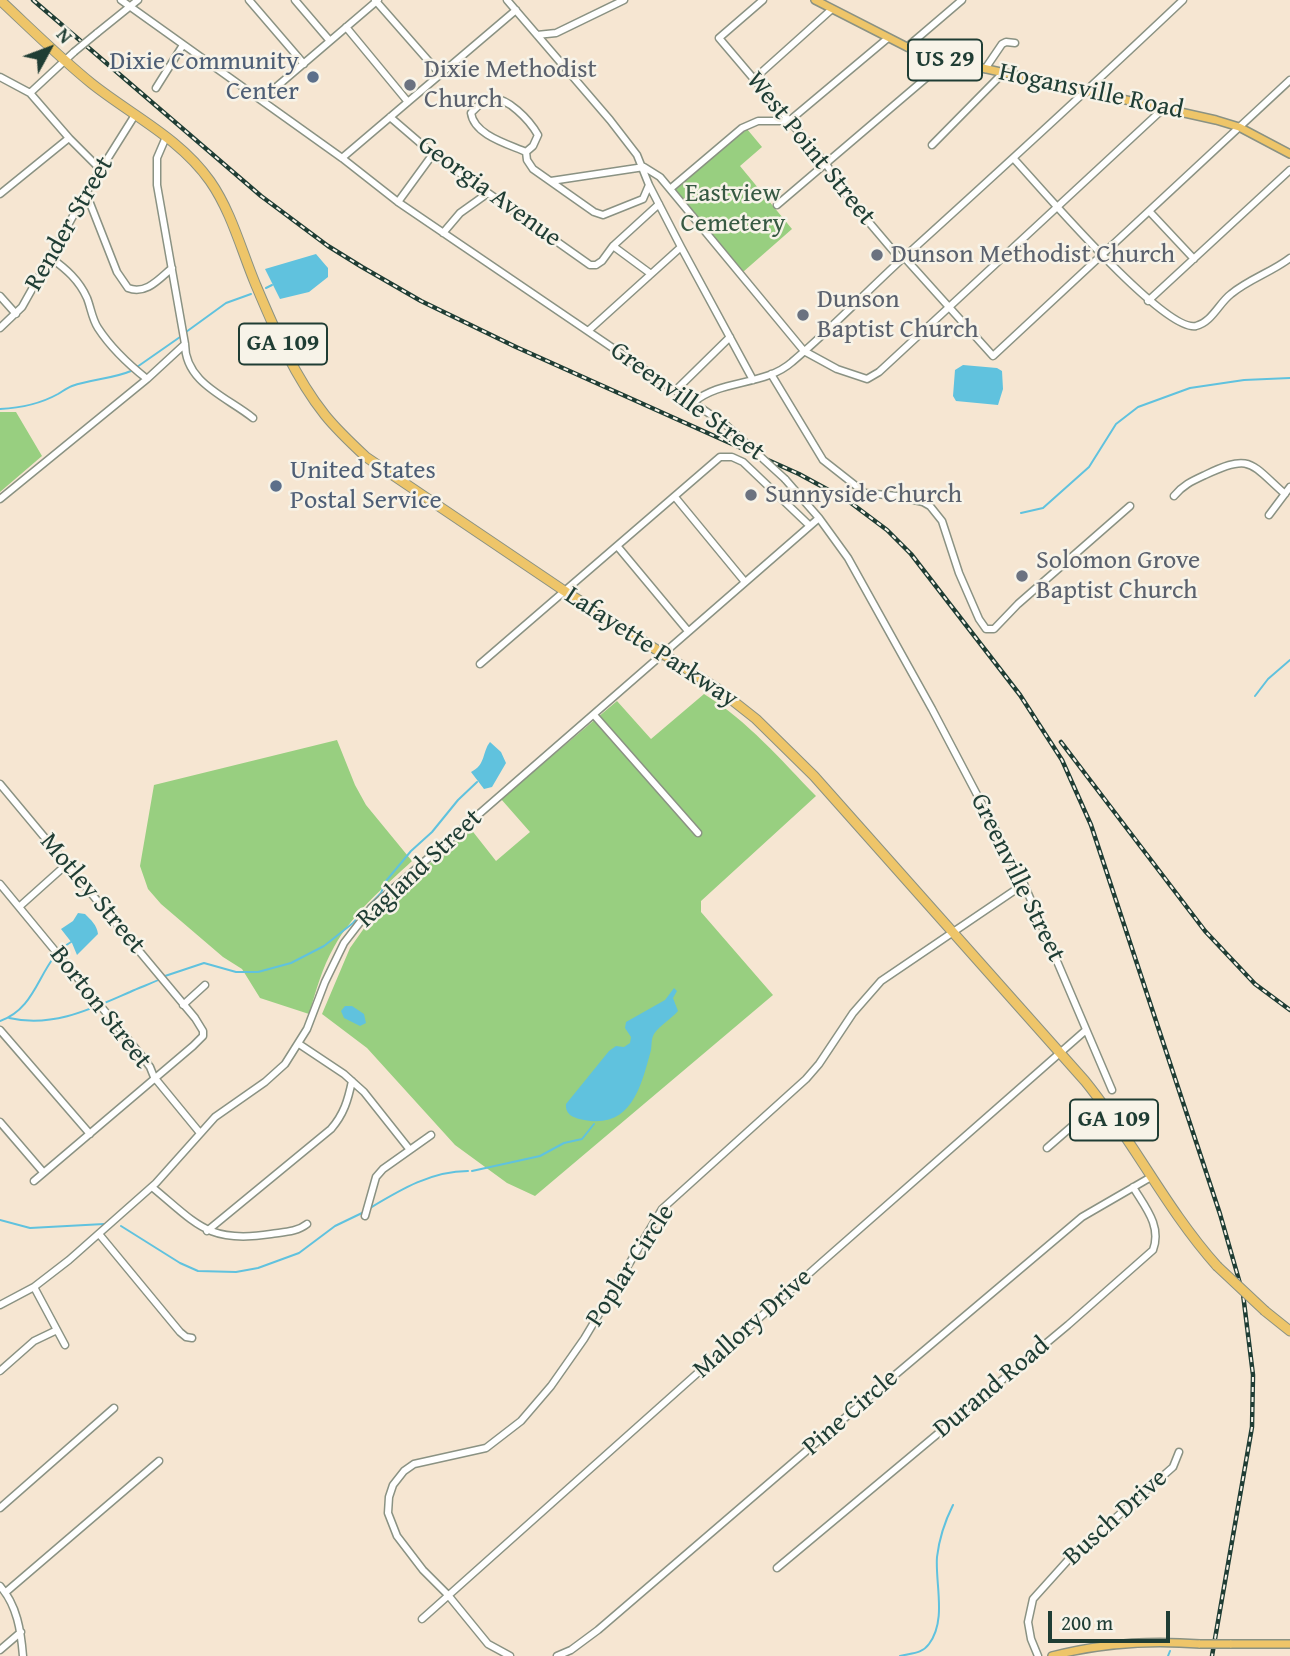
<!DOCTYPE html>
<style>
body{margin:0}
#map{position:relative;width:1290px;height:1656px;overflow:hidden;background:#f6e6d2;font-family:"Gentium Book Plus",serif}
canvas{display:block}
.north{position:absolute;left:14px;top:14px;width:70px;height:70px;-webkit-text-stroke:5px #f7f3e8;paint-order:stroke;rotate:49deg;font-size:19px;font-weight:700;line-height:28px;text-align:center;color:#1f3d34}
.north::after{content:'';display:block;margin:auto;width:24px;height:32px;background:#1f3d34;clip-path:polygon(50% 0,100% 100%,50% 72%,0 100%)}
.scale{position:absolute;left:1048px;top:1611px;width:122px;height:32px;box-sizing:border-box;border:4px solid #1f3d34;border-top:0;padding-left:9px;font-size:21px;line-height:24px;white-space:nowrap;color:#1f3d34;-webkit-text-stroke:5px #f7f3e8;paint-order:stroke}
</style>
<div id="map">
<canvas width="1290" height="1656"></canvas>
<div class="north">N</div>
<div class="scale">200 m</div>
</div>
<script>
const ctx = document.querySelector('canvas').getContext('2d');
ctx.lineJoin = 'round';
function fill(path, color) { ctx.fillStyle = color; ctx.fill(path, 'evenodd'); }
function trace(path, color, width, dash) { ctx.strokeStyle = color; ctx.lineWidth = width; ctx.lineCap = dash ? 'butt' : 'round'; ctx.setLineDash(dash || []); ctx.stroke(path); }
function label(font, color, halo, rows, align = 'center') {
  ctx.font = font + ' "Gentium Book Plus",serif'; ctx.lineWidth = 5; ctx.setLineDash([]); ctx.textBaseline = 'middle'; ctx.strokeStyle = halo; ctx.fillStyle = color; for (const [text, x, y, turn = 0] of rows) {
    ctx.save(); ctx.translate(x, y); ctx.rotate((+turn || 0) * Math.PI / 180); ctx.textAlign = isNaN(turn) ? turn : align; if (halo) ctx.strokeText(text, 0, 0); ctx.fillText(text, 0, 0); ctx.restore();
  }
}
fill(new Path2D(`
 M747,129L762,147L740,166L792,229L743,272L674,189Z
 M0,412H16L42,456L0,492Z
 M704,694C748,721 781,760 816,796L701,901V912L773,995L535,1196L507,1183L455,1145L367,1048L322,1014L350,948L377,910L470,828L496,861L530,832L501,799L617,701L651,739Z
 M337,740L355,785L366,805L412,861C384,887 353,913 334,947C322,968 316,991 309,1014L260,998L242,969L223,957L161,904L148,889L140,866L154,785Z`), '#98cf80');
fill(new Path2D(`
 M316,254L328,268V277L309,292L280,299L265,269Z
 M963,365L997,368L1002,371L1003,389L998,405L956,401L953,396L955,370Z
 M490,742L501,752L506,763L492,787L484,789L471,772C486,765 482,752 490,742Z
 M78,913L85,914C91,920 97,925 98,934L77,955L72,943L61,929L73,921Z
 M674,988L677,991L673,998L678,1011C671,1019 660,1025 654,1034C651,1039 652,1044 651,1050C641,1086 632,1129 584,1120C574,1118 565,1115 566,1104L609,1051L616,1046L624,1047L630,1043L631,1037L625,1028L626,1022L665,1000Z
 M345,1006H352L364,1014L366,1023L360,1026L344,1018L341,1011Z`), '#60c2de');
trace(new Path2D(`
 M266,288L272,285
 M186,332L226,303L251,294
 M137,367L180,337
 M0,409C20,408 40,404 58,394C63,391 67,388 72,386C92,379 112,379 131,371
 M1021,513L1043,508L1089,467L1116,424L1138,407L1190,388L1244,380L1290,378
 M1255,696L1268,679L1290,660
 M165,976L204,963L236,972H258L291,963L324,946L353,923L381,893L386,881L411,851L432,832L458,800L477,782
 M9,1018C53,1028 91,1009 130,992C140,987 151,984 160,979
 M0,1021C40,1007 38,961 71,942
 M472,1171L540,1156L564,1143L582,1139L594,1124
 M370,1208C400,1190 431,1171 468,1171
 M0,1220L30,1228L104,1224
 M121,1226L180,1263L198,1271L236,1272L258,1268L299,1253L335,1226L362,1213
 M900,1656C911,1653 922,1654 929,1644C947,1620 935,1584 937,1557C939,1540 945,1521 953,1505
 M1168,1656L1170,1651`), '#60c2de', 2);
const minor = new Path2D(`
 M121,0L342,158L398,202L726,425
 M249,0L304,64
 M295,0L330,41
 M375,0L440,74
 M507,0L610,120L637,155L649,185L681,247L753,380
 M763,0L719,38L826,164L851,201L901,260
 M346,27L408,102
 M97,33L138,0
 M537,35L556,33L624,0
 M907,47L962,0
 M985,69L1002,44L1006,42L1015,43
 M0,77L30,93L69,138L100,169
 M754,79L832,9
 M156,88L183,45
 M30,93L74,52
 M261,100L378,0
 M390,117L433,154L590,265H596L602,261L613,246L659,204
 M166,137L157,158V185L185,344C185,383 227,397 253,418
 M932,145L1003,73
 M526,152C508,144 474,135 471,113C476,108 482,101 489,99C507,95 530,121 538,135L533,146L526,152L527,160L533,169L594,212L603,215L643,199L649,185
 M342,158L516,10
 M1014,159C1040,187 1164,333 1196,326C1212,322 1219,303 1231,294C1249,279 1272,272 1290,258
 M644,167L660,177L670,189L804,351L837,369L867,379L879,372L1164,108
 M551,181L644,167
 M670,189L742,128L758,121H789L888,38
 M86,193L117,272L128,288C146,295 159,279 172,268
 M0,194L69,138
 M398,202L433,154
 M777,205L946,61
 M1149,211L1194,259
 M443,233L460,213L488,193
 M613,246L651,274
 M904,257L993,356L1290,80
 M51,258C66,269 79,280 87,298C91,308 92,319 98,328C111,348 128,364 147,379
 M0,296L16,314
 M1148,301L1290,170
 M0,328L22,307L86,193L135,115
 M588,331L681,247
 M771,374L823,460L865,493L897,496L923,502L930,506L942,521L959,573L979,619L986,629H994L1018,604L1130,506
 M676,390L730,337
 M694,402C721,379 765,386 792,362C830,330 864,294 901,260C996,174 1090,88 1183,0
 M785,479L819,518L848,558L932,709L1024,884L1112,1090
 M1174,496C1183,485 1192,481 1205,475C1251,453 1250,463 1285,494
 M675,497L745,582
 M0,499L147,379L185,344
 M1269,515L1290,487
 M618,547L688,631
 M480,664L720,457H732L743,462L810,526
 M594,715L698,833
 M0,784L195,1018L203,1031V1036L193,1046L34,1181
 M0,884L141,1055L150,1067L154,1077L200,1133
 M19,907L67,864
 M183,1005L205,985
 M0,1030L90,1134
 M299,1044L344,1074L364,1092L410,1150
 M0,1122L43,1172
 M1047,1148L1101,1101
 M152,1187C197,1224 208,1244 271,1234C284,1232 297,1232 307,1224
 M365,1216L376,1177L383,1169L431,1135
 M207,1231L331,1129C344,1114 348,1100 352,1081
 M99,1234L180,1332L186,1337L192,1338
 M34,1287L65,1345
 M0,1305L34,1287L69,1260L156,1183L215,1117L265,1082L285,1064L307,1029L325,982L344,943L371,908L819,518
 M0,1371L34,1341L57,1330
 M0,1508L114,1408
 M777,1568L1068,1325L1153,1250C1162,1226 1145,1207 1133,1187
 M0,1586C17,1605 21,1631 23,1656
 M6,1592L159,1461
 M422,1619L822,1262L1086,1030
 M0,1650L21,1632
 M510,1656L488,1644L448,1595L423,1570L397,1536L388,1513L389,1497L393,1485L404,1471L414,1464L486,1448L521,1421L551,1386L584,1339L662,1209L806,1079L819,1064L853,1013L881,981L1024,884
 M557,1656L571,1650L598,1630L882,1386L1082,1217L1151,1177
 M1038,1656L1031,1639L1028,1622L1033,1599L1069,1559L1173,1467L1179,1452`);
const major = new Path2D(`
 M815,0L907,47L933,57L1216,120L1239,127L1290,154
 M1230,1644H1290
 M1052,1656C1101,1643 1150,1640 1200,1644`);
const highway = new Path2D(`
 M0,0C30,28 59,57 91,83C131,115 180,138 210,181C231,211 241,249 255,283C274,328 294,376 325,415C337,430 352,444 366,457L566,592L718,689L756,719L814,776L1085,1081C1133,1140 1166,1209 1217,1266
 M1265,1311L1290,1331`);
trace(minor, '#8a9283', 9);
trace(major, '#8a9283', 10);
trace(highway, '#8a9283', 11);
trace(minor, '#fff', 6);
trace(major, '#eec569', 7);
trace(highway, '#eec569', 9);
const rail = new Path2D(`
 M33,0L261,196L328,246L362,267L421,301L516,347L799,474L847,500L887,530L911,554L1020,695L1062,760L1091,825L1220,1214L1243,1294L1253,1375L1252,1427L1212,1656
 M1061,742L1205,931L1255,984L1290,1010`);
trace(rail, '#1f3d34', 4.5);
trace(rail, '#f7f3e8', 2, [5]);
const minorBridge = new Path2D(`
 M74,52L97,33
 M726,425L785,479`);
const majorBridge = new Path2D(`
 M1200,1644H1230`);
const highwayBridge = new Path2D(`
 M1217,1266L1265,1311`);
trace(minorBridge, '#8a9283', 9, []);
trace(majorBridge, '#8a9283', 10, []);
trace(highwayBridge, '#8a9283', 11, []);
trace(minorBridge, '#fff', 6);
trace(majorBridge, '#eec569', 7);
trace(highwayBridge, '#eec569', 9);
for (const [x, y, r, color] of [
 [313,77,7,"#5c6f8a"],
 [410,85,7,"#6b7280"],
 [877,255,7,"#6b7280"],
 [803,315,7,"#6b7280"],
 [276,486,7,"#5c6f8a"],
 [751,495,7,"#6b7280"],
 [1022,576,7,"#6b7280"]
]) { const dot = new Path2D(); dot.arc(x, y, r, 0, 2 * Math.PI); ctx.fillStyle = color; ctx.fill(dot); trace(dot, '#f7f3e8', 2.5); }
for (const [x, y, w] of [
 [945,60,74],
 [283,344,88],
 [1114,1120,88]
]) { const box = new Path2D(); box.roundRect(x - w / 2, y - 20.5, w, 41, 5); ctx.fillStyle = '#f7f3e8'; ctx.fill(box); trace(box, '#1f3d34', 2); }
label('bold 24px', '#1f3d34', null, [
 ["US 29",945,60],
 ["GA 109",283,344],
 ["GA 109",1114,1120]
]);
label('26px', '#4e5e75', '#f7f3e8', [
 ["Dixie Community",299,62],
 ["Center",299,92],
 ["United States",290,471,"left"],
 ["Postal Service",290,501,"left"]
], 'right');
label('26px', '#5b616d', '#f7f3e8', [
 ["Dixie Methodist",424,70],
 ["Church",424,100],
 ["Dunson Methodist Church",891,255],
 ["Dunson",817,300],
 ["Baptist Church",817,330],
 ["Sunnyside Church",765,495],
 ["Solomon Grove",1036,561],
 ["Baptist Church",1036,591]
], 'left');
label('26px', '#1f3d34', '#f7f3e8', [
 ["Hogansville Road",1091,92,12],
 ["West Point Street",810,149,51],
 ["Georgia Avenue",489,192,36],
 ["Render Street",70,224,-60],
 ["Greenville Street",687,402,36],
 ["Lafayette Parkway",651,648,33],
 ["Ragland Street",420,869,-43],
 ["Greenville Street",1017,878,64],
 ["Motley Street",92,894,50],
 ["Borton Street",100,1008,52],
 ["Poplar Circle",631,1266,-57],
 ["Mallory Drive",753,1324,-42],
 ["Durand Road",992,1388,-40],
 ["Pine Circle",851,1413,-41],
 ["Busch Drive",1116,1518,-42]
]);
label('26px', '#375a43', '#f7f3e8', [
 ["Eastview",733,194],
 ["Cemetery",733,224]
]);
</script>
